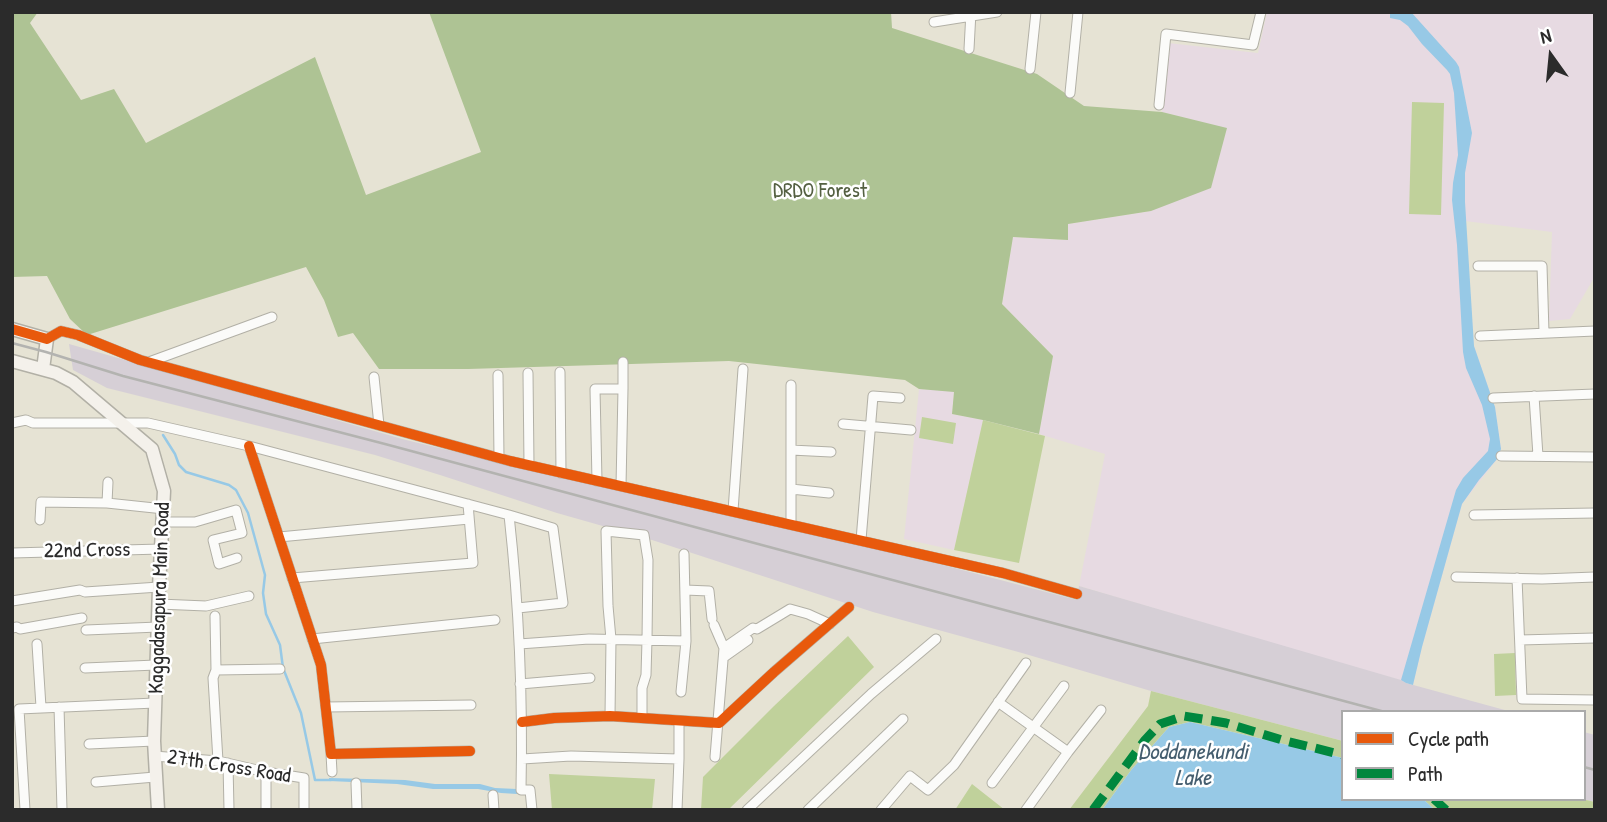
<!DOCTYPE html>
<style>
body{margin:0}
#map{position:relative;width:1607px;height:822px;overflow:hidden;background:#e6e3d4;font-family:"Patrick Hand",sans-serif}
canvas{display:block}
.frame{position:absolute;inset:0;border:14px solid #2b2b2b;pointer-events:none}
.legend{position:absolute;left:1341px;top:710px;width:245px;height:91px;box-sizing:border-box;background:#fff;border:2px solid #aaa;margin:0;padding:9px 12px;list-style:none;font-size:21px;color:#2b2b2b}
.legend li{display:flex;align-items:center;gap:14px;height:35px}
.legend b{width:35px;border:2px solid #aaa}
.north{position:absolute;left:1516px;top:21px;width:70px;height:70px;-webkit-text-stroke:5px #fff;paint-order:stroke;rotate:345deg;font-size:19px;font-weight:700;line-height:28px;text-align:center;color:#2b2b2b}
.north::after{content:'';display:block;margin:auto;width:24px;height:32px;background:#2b2b2b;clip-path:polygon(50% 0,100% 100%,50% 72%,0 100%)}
</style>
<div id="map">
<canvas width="1607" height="822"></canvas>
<div class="frame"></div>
<ul class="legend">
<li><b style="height:9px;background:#e8590c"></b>Cycle path</li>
<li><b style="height:9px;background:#00873e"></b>Path</li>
</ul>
<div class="north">N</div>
</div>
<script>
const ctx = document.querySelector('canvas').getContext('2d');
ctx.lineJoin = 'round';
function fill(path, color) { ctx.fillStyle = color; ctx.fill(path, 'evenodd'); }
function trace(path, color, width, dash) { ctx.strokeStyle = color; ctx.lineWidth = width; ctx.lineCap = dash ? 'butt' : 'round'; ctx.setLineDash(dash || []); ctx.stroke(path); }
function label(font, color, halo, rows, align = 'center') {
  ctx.font = font + ' "Patrick Hand",sans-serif'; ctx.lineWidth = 5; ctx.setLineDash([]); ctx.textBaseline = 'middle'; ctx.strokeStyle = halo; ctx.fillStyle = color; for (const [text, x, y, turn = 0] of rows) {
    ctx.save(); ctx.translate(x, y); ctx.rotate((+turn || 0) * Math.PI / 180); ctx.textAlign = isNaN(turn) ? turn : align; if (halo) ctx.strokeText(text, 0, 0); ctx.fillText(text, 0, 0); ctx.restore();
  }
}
fill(new Path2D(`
 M1267,12H1595V276L1570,319L1549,321L1552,232L1465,221L1474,346L1495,407L1501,449L1498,458L1462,504L1422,647L1413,685L1079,586L1105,454L1039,434L1053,356L1002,304L1013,237L1067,240L1068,224L1151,211L1227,129L1162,112L1168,43L1258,53Z
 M919,389L954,391L952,414L983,420L954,550L904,539Z`), '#e7dae2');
fill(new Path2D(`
 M69,344L406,440L607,488L920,559L1077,600L1079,586L1401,680L1406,683L1512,712H1343V741L1151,691L1022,653L873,612L652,540L557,513L440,475L375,455L107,388L73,370Z
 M1584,732L1595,735V802L1582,799H1584Z`), '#d6cfd6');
fill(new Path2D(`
 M1412,102L1444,103L1441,215L1409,214Z
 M922,417L956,423L953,444L919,438Z
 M983,420L1045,436L1019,563L954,550Z
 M848,636L874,667L728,810H701L703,777L774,706Z
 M1515,653L1516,695L1495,696L1494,654Z
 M1151,691L1343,741V758L1190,722L1169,727L1132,769L1102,810H1069L1148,706Z
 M549,774L655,779L652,810H552Z
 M972,784L1005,810H955Z
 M1423,799H1582L1595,802V810H1435Z`), '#c0d19b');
fill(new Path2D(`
 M12,12H38L30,23L81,100L114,89L146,143L315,57L366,195L481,152L429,12H891L892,28L1037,74L1084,106L1162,112L1227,128L1211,188L1151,211L1068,224V240L1013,237L1002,304L1053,356L1039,434L983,420L952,414L954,392L919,389L905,380L729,361L468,369H379L353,333L338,337L324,300L306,267L87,335L70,319L47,276L12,277Z`), '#aec394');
fill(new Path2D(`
 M1390,12H1411L1456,62L1459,67L1472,133L1465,173V202L1474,346L1495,407L1501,449L1498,458L1479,480L1462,504L1422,647L1413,685L1406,683L1401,680L1456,490L1463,478L1488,451L1490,439L1482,405L1466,368L1463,352L1457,245L1452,200L1453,183L1458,155L1454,93L1450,74L1447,70L1422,44L1408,26L1400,20L1390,18Z
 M1190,722L1343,758V799H1423L1435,810H1102L1132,769L1169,727Z
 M329,778L405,780L435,784H480L495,788L517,789V794L501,793L478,789H433L397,784L329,781Z`), '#97c9e6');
trace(new Path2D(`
 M163,435L175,454L179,465L186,472L229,485L236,490L248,513L265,575L263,593L266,614L280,645L283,668L301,713L315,780H331`), '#97c9e6', 2.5);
const street = new Path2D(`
 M934,22L997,12
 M969,49L971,12
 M1030,69L1036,12
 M1070,93L1078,12
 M1159,105L1166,34L1253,45L1261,12
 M1478,266H1542L1544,333
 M1480,336L1595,331
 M47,339L61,331L78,335L140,360L510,461L1003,573L1077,594
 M149,362L272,317
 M560,372L561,473
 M528,373L529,465
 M498,375L499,458
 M374,377L379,425
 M791,385V524
 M1534,396L1538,456
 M1493,398L1595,394
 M12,423L26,420L33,423H148L249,446L509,515L553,528L563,603L518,608
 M843,424L911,430
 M249,446L321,665L331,754L470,751
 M791,450L831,452
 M1501,456L1595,457
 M597,481L595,389H623V362
 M621,486L623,389
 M791,489L829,493
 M107,503L108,482
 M733,511L743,369
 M509,515C519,606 523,698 521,790H530L532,810
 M1474,515L1595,513
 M40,520L41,502L107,503L164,509
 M163,522H195L236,510L242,533L213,540L219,564L237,558
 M279,537L469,519
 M861,540L873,396L900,398
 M12,553L161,549
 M1456,577L1542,579L1595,577
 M292,578L473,563L468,504
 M1517,578L1522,699L1595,700
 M685,590L709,591L712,619
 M12,601L80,590L85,592L159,587
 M159,604L206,606L249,596
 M215,616L216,670L213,678L218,761
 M714,625L724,648L715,757
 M12,628L17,627L20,629L82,618
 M86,630L158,627
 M312,639L495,620
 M1520,640L1595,638
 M37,644L41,707
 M519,644L589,639L686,641
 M724,648L753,628L757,629L790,609L808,614L830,624
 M724,657L748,640
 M85,668L156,665
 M216,670L280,669
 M520,684L590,678
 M681,692L686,641L684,554
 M998,702L1068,752L1101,710
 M59,707L62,810
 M326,707L471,705
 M610,716L611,639L608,606L606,531L644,535L648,560L647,640L646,675L642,688V718
 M522,722L554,718L610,716L719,723L774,672L849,607
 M89,744L154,741
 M331,754L332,772
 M154,756L218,761L266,772L304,778V810
 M522,759L571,756L679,759
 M228,763L229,810
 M96,782L155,777
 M356,783L357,810
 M992,783L1064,686
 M493,795L494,810
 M25,810L19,709L155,703
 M266,810V772
 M677,810L679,759V721
 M747,810L871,694L936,639
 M808,810L903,719
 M881,810L910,776L928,790L954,765L1026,663
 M1026,810L1068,752`);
const secondary = new Path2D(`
 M12,329L47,339L43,369
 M12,361L56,373L73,382L152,449L164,491L159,587L154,741L158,810`);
trace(street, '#b2b0a6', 11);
trace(secondary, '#b2b0a6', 15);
trace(street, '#fbfbf9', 9);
trace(secondary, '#f4f1eb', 12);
trace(new Path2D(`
 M12,343L46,352L123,376L385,444L1385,712
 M1584,767L1595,770`), '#b3b3b0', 2.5);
trace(new Path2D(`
 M1434,799L1446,810
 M1093,810L1145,740L1160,724L1184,716L1226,723L1282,740L1343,755`), '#00873e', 9, [18, 9]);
trace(new Path2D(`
 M12,329L47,339L61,331L78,335L140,360L510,461L1003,573L1077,594
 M249,446L321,665L331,754L470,751
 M522,722L554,718L610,716L719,723L774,672L849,607`), '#e8590c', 10);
label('21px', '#546042', '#fff', [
 ["DRDO Forest",820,191]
]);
label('21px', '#2b2b2b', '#fff', [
 ["22nd Cross",87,551,-1],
 ["Kaggadasapura Main Road",160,598,-88],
 ["27th Cross Road",229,767,9]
]);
label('italic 23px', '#455e6f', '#fff', [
 ["Doddanekundi",1193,753],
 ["Lake",1193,779]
]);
</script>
